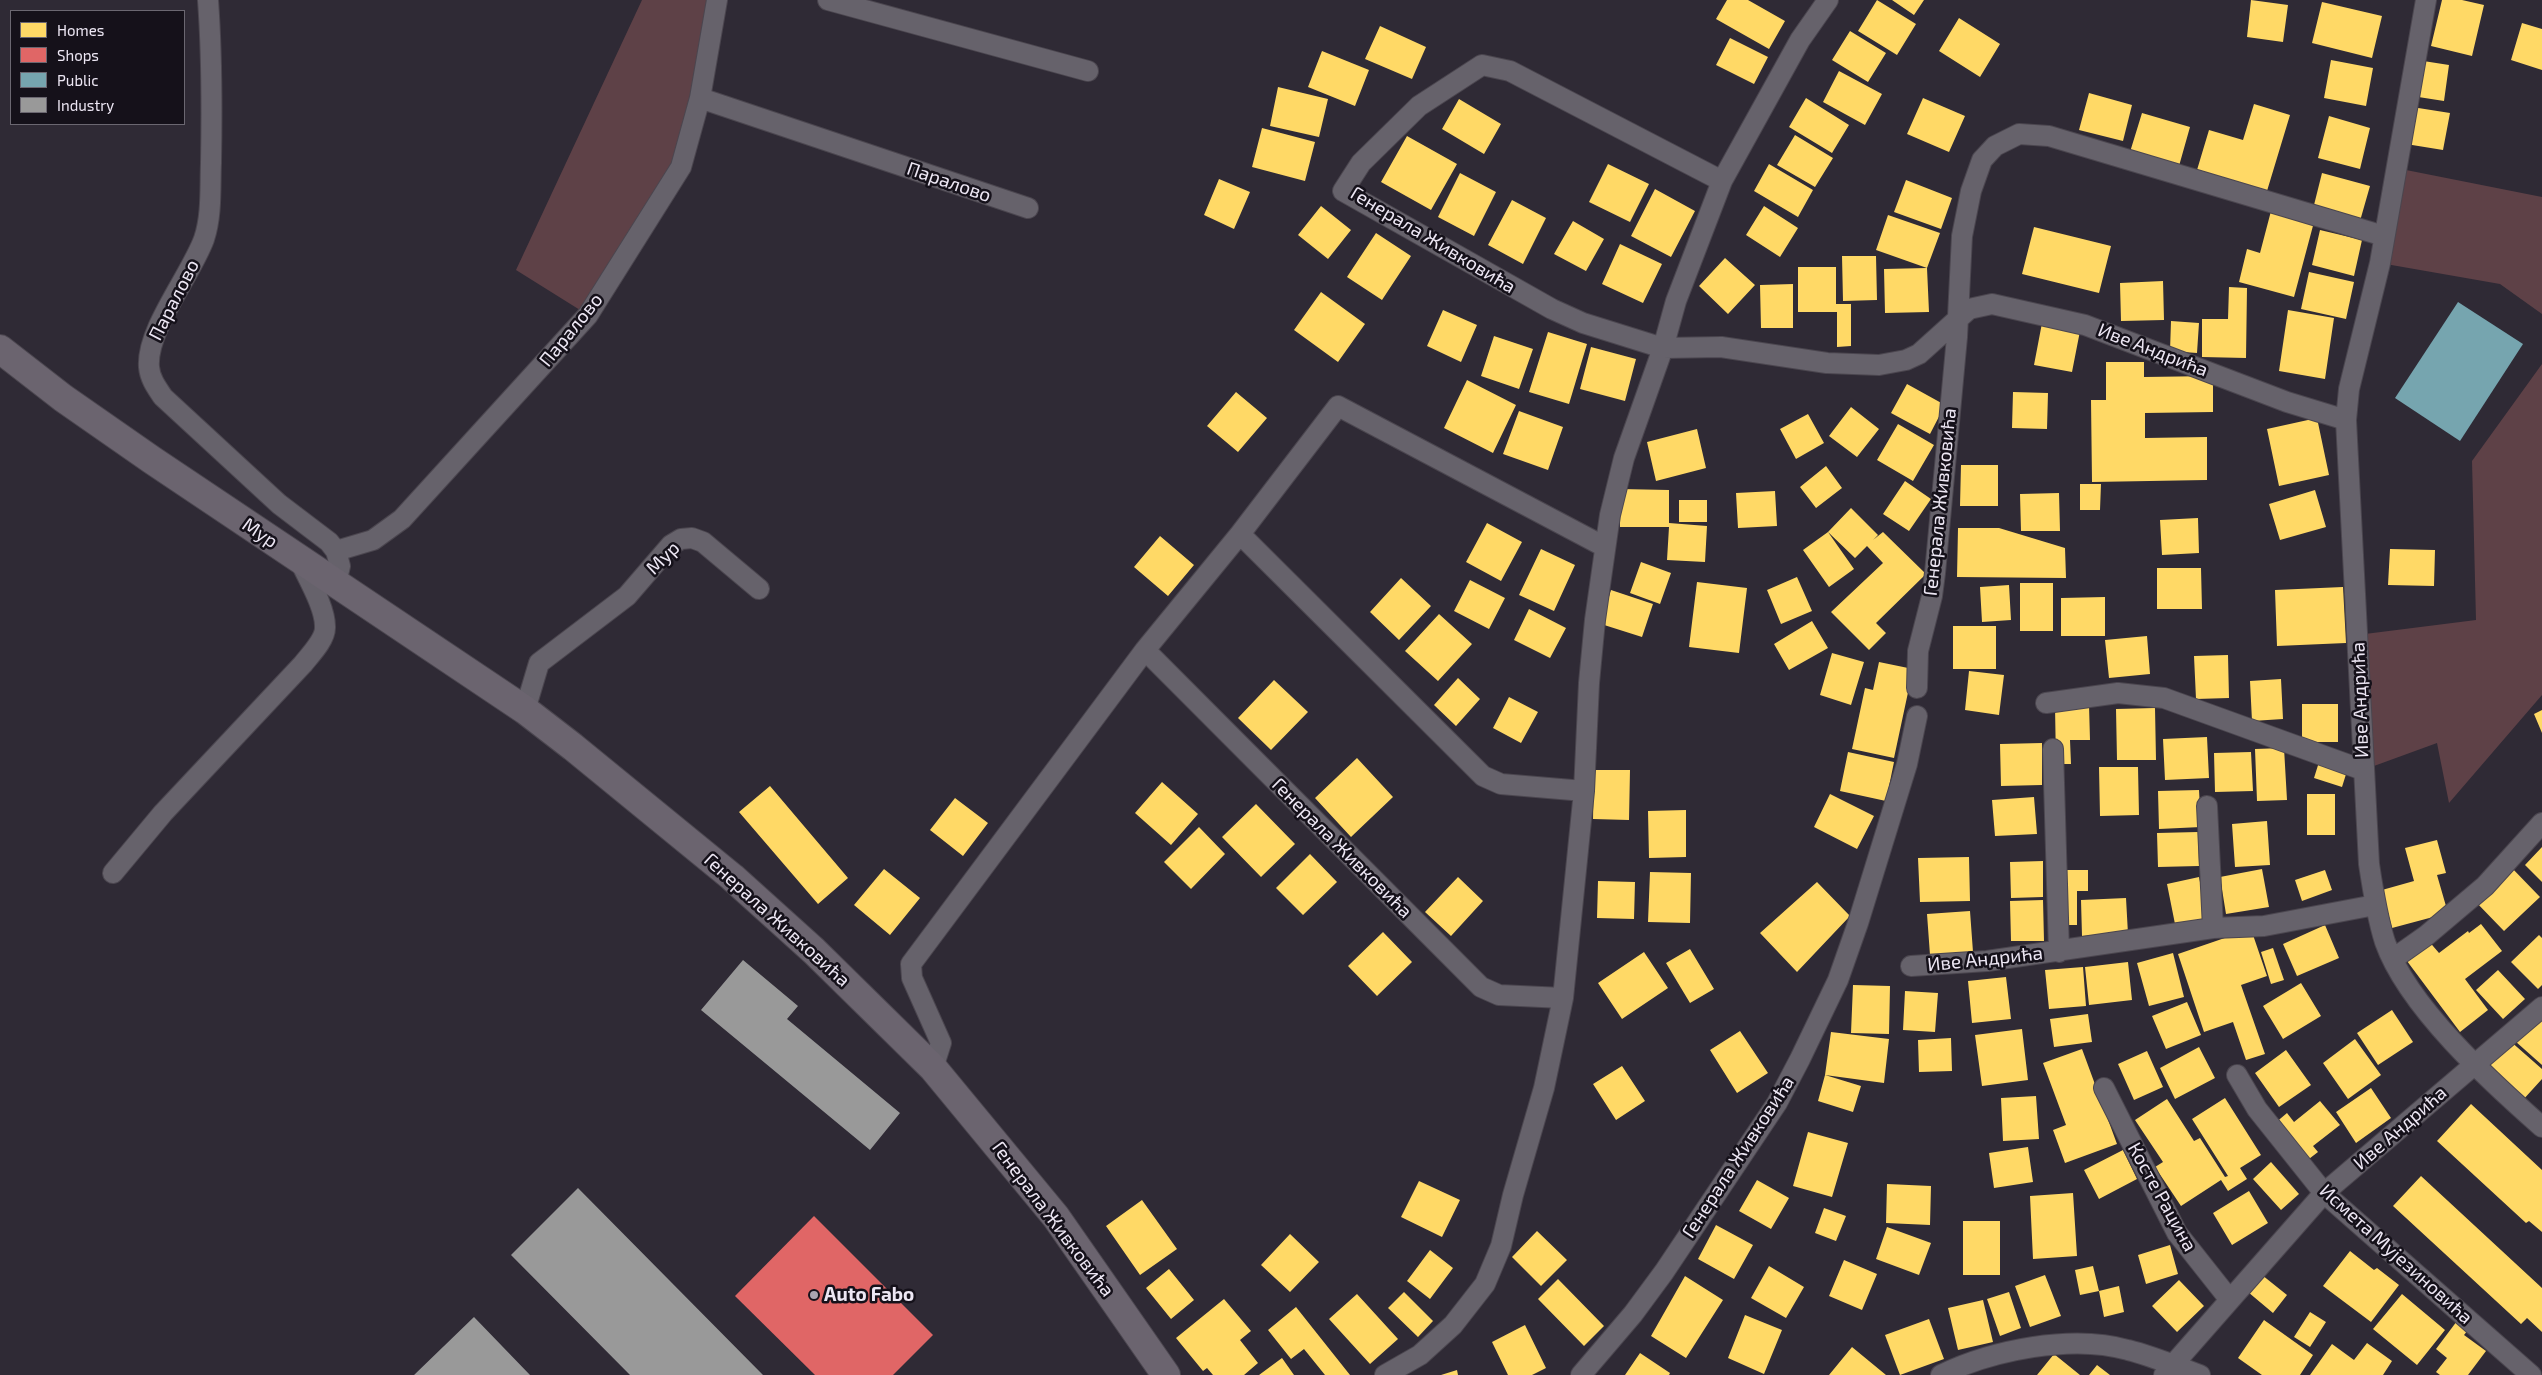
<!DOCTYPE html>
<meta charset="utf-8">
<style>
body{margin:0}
#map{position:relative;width:2542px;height:1375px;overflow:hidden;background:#2f2a35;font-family:"Exo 2",sans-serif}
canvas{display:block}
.legend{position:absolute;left:10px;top:10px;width:175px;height:115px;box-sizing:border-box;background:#15111a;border:1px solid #6b6771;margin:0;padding:6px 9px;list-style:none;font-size:15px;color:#ede7f4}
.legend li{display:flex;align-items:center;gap:10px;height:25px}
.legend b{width:25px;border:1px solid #6b6771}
</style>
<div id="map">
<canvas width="2542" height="1375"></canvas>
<ul class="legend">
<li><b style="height:14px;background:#ffd966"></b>Homes</li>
<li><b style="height:14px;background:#e06666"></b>Shops</li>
<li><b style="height:14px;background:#76a5af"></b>Public</li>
<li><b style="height:14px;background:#999"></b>Industry</li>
</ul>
</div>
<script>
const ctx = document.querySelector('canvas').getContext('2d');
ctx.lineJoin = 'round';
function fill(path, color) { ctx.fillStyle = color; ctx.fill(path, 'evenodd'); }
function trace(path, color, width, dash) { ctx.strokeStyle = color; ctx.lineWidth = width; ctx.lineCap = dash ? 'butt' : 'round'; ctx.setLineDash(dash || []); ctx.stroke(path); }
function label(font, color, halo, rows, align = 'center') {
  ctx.font = font + ' "Exo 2",sans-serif'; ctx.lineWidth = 5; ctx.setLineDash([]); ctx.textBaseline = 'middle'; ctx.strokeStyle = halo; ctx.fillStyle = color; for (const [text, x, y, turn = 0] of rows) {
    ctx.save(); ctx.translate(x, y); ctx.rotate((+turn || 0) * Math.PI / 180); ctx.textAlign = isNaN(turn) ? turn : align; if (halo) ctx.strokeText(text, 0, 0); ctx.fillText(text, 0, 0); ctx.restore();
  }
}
fill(new Path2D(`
 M642,0H717L681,167L588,315L516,270Z
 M2396,168L2542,197V314L2500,284L2380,263Z
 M2542,364V695L2449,803L2437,743L2363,770L2357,635L2476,620L2472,461Z`), '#5e4147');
fill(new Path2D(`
 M1727,0H1748L1785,21L1769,49L1716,19Z
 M1877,0L1916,24L1897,55L1858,31Z
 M1892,0H1924L1914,15Z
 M2251,0L2288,5L2283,42L2247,37Z
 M2442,0H2462L2484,5L2472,56L2431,46Z
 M2322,2L2382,16L2372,58L2312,43Z
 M1959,18L2000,44L1980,77L1939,51Z
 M2522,23L2542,29V70L2511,60Z
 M1380,26L1426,47L1412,79L1365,59Z
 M1850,31L1886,53L1868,82L1832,60Z
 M1730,38L1768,57L1754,84L1716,65Z
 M1322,51L1369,70L1355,106L1308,87Z
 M2331,60L2373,68L2366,106L2324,98Z
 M2417,60L2449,65L2444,101L2412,96Z
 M1839,71L1882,94L1865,125L1823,102Z
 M1278,87L1328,99L1319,137L1270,126Z
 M2089,93L2132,105L2123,141L2079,130Z
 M1806,98L1849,125L1832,153L1789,127Z
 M1923,98L1965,116L1949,152L1907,134Z
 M1459,99L1501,124L1484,154L1442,129Z
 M2254,104L2290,115L2267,191L2197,170L2209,130L2243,140Z
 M2412,107L2450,113L2443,150L2406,144Z
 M2142,113L2190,127L2179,166L2130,152Z
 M2329,116L2370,128L2360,169L2318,158Z
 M1262,128L1315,142L1305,181L1252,167Z
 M1795,135L1833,158L1815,187L1777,165Z
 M1407,136L1457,164L1431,210L1381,182Z
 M1608,164L1649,184L1630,222L1589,202Z
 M1769,164L1813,190L1798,217L1754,191Z
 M1460,173L1496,192L1474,236L1438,217Z
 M2322,173L2370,186L2360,221L2313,209Z
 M1219,179L1250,192L1234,229L1204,215Z
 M1906,180L1952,198L1941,229L1894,212Z
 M1655,189L1695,211L1671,257L1631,236Z
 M1512,200L1546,218L1523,264L1488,245Z
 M1321,206L1351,230L1328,259L1298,235Z
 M1764,206L1798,228L1780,257L1746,235Z
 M2271,211L2314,222L2294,297L2239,282L2247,249L2260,253Z
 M1888,215L1940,233L1927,268L1876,250Z
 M1573,221L1604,239L1586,271L1554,254Z
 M2034,227L2111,246L2099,293L2022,274Z
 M2320,230L2362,240L2354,276L2312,265Z
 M1376,233L1411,256L1382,300L1347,277Z
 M1620,244L1662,264L1643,303L1602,284Z
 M1842,256H1876L1877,300L1843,301Z
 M1725,258L1755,285L1728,314L1699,286Z
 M1798,267H1836V304H1851V346L1837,347V312H1798Z
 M1927,268L1929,312L1885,313L1884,269Z
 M2309,272L2354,282L2346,319L2301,309Z
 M2163,281L2164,320L2121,321L2120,283Z
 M1793,284V328H1761L1760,285Z
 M2229,287L2247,288L2246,358L2202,357V319H2228Z
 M1321,292L1365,324L1338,362L1294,330Z
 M1443,310L1477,325L1461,362L1427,346Z
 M2288,310L2334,318L2325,379L2279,371Z
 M2171,321L2199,323L2197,353L2170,351Z
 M2042,323L2080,331L2072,372L2034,365Z
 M1548,332L1587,344L1569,404L1529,392Z
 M1494,336L1533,349L1519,389L1481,376Z
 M1591,347L1636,359L1625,401L1580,389Z
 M2106,362H2144V377L2213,376V412L2145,413V438L2207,437V480L2092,482L2091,400H2106Z
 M1467,380L1516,405L1493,453L1444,428Z
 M1907,384L1945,405L1930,434L1891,413Z
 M1236,392L1267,418L1238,452L1207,426Z
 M2013,392L2048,393L2047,429L2012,428Z
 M1851,407L1879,429L1857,457L1829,436Z
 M1519,411L1563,427L1548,470L1503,454Z
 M1808,414L1824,443L1796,459L1780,429Z
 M2317,418L2329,475L2279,486L2267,429Z
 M1898,424L1934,445L1913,481L1877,460Z
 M1697,429L1706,468L1656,481L1647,442Z
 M1961,465H1998V506H1960Z
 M1826,466L1842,488L1816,508L1800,487Z
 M1905,481L1931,499L1909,531L1883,514Z
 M2080,484H2101L2100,510H2080Z
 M1620,489L1669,490V523L1707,526L1705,562L1667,560L1669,527H1620Z
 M2315,490L2326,527L2280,540L2269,504Z
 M1775,491L1777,526L1738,528L1736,493Z
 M2059,493L2060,531H2021L2020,494Z
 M1679,500H1707V522H1679Z
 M1851,508L1878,535L1873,540L1883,532L1926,574L1876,623L1886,633L1869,650L1831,612L1883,563L1867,546L1855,558L1828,532Z
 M2198,518L2199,553L2162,555L2160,520Z
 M1487,523L1522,542L1501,581L1466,562Z
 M1958,528H1999L2065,548L2066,578L1957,577Z
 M1828,532L1854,569L1829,587L1803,550Z
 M1160,536L1194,565L1168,596L1134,567Z
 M1541,549L1575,565L1554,611L1519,595Z
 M2390,549L2435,550L2434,586L2388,585Z
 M1641,562L1671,573L1660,604L1630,593Z
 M2157,568H2201L2202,609H2157Z
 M1797,577L1812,611L1781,624L1767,590Z
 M1401,578L1431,606L1399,640L1370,612Z
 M1470,580L1505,598L1489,629L1454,611Z
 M1697,582L1747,588L1739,653L1689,647Z
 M2020,583H2053V631H2020Z
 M2009,585L2011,620L1982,622L1980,587Z
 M2343,587L2346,643L2277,646L2275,590Z
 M1611,590L1653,604L1642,637L1601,624Z
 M2105,597V636H2061V598Z
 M1529,609L1566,628L1550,658L1514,640Z
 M1439,614L1472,644L1438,681L1405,651Z
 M1812,621L1828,648L1789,670L1774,644Z
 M1953,626H1996V669H1953Z
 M2147,636L2150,674L2109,678L2105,640Z
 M1832,653L1864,662L1851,705L1820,695Z
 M2228,655L2229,698L2196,699L2194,656Z
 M1879,662L1913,669L1894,758L1852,749L1865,688L1873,690Z
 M1969,671L2004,675L1999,715L1965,710Z
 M1458,678L1480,699L1456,726L1434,705Z
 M2281,679L2283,719L2252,721L2250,681Z
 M1274,680L1308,712L1271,750L1238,718Z
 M1509,697L1538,712L1521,743L1493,728Z
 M2302,704H2338V742H2302Z
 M2089,705L2090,740H2070L2071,764H2056L2055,706Z
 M2155,708L2156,760H2117L2116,709Z
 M2542,710V733L2534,714Z
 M2207,737L2209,778L2165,780L2163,739Z
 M2042,743V785L2001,786L2000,744Z
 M2284,748L2287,800L2257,801L2255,749Z
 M1848,752L1894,762L1886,801L1840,791Z
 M2251,752L2253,791L2215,792L2214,753Z
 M1357,758L1393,797L1351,837L1315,798Z
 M2319,762L2347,771L2342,787L2314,778Z
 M2099,767H2138L2139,815L2100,816Z
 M1594,770H1630L1629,820L1593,819Z
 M1162,782L1198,814L1171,845L1135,813Z
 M770,786L848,878L818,904L739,812Z
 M2199,790L2201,827L2159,829L2158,791Z
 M1830,794L1874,816L1857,849L1814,827Z
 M2307,794H2335V835H2307Z
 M2034,797L2037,834L1995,836L1992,800Z
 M955,798L988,823L963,856L930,830Z
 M1256,804L1295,844L1261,877L1222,837Z
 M1686,810V857L1649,858L1648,811Z
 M2267,821L2270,865L2235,867L2232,824Z
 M1199,827L1225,854L1191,889L1164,862Z
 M2198,832L2199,866L2158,867L2157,833Z
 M2437,840L2446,873L2437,875L2448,913L2392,928L2382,890L2414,881L2405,848Z
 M2542,847V882L2525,865Z
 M1310,854L1337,882L1303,915L1276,888Z
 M1969,857L1970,901L1920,902L1918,858Z
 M2043,861V897L2011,898L2010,862Z
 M2509,865L2540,897L2504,931L2473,899Z
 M884,869L920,898L890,935L854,905Z
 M2262,869L2269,907L2226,914L2220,877Z
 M2062,870H2088V891H2077V925H2061Z
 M2325,870L2332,890L2302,901L2295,880Z
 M1650,872L1691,873L1690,923L1648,922Z
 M1458,877L1483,901L1451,936L1425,912Z
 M2199,877L2207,918L2175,924L2167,884Z
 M1598,881L1635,882L1634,919L1597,918Z
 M1817,882L1850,916L1797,972L1760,933Z
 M2126,898L2128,934L2082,936L2081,900Z
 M2043,900L2044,941H2011L2010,901Z
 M1970,911L1973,952L1930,955L1927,914Z
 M2481,924L2502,951L2465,979L2488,1010L2460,1032L2404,957L2427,939L2439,953L2468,931L2469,933Z
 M2325,925L2339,958L2297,976L2283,944Z
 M2251,929L2267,976L2241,985L2265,1054L2246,1060L2233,1022L2204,1032L2178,954Z
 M1383,932L1412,962L1377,996L1348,966Z
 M2539,935L2542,938V985L2538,989L2511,962Z
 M2273,948L2284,980L2271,984L2261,952Z
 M1690,949L1714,989L1690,1003L1666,963Z
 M1644,952L1668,988L1622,1019L1598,983Z
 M2173,953L2184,997L2149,1006L2137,963Z
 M2128,962L2132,1000L2089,1005L2085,967Z
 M2083,967L2086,1006L2049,1009L2045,970Z
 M2498,970L2525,999L2503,1019L2476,990Z
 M2006,977L2011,1019L1972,1023L1968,981Z
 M2301,983L2321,1016L2283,1039L2263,1006Z
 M1853,985L1890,986L1889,1034L1851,1033Z
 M1905,991L1938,993L1935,1032L1903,1030Z
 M2187,1002L2201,1035L2166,1049L2152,1016Z
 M2392,1010L2413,1042L2378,1065L2357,1033Z
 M2088,1014L2092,1042L2054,1047L2050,1019Z
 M2542,1016V1065L2515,1041Z
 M2022,1029L2028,1080L1982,1086L1975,1035Z
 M1740,1031L1768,1073L1737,1093L1710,1050Z
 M1831,1032L1889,1039L1884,1083L1825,1075Z
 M1951,1038L1952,1071L1919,1072L1918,1040Z
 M2355,1039L2381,1075L2348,1099L2323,1063Z
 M2509,1040L2542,1069V1079L2522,1101L2485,1067Z
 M2199,1047L2215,1078L2175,1099L2160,1068Z
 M2082,1049L2117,1144L2065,1163L2053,1130L2066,1125L2043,1063Z
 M2286,1050L2311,1085L2279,1107L2255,1073Z
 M2147,1051L2163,1087L2134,1100L2118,1064Z
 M1622,1066L1645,1101L1616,1120L1593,1084Z
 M1825,1075L1861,1086L1853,1112L1818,1101Z
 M2371,1088L2391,1118L2356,1143L2336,1112Z
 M2036,1096L2039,1139L2003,1141L2001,1098Z
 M2225,1098L2261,1155L2240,1168L2247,1179L2228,1191L2221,1180L2181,1206L2155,1167L2163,1162L2135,1120L2167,1099L2194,1141L2200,1138L2225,1177L2228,1176L2192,1119Z
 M2320,1101L2340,1125L2313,1146L2318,1152L2305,1162L2274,1124L2287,1113L2294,1122Z
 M2471,1104L2542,1170V1232L2529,1221L2526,1223L2437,1141Z
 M1808,1132L1848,1143L1832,1197L1793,1186Z
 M2028,1147L2033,1182L1994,1188L1989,1153Z
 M2123,1150L2137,1179L2099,1199L2084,1170Z
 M2271,1162L2299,1194L2281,1210L2253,1179Z
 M2421,1176L2542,1288V1332L2527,1318L2521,1324L2393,1206Z
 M1757,1180L1789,1198L1771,1229L1739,1211Z
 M1419,1181L1460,1200L1442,1237L1401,1217Z
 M1887,1184L1931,1186L1930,1225L1886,1223Z
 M2249,1191L2268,1223L2232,1245L2213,1213Z
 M2073,1193L2077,1256L2033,1259L2030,1196Z
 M1142,1200L1177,1249L1140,1275L1106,1226Z
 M1824,1208L1846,1216L1836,1241L1815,1233Z
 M1963,1221H2000V1275H1963Z
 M1716,1225L1753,1245L1734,1279L1698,1259Z
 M1887,1227L1931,1243L1919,1275L1876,1259Z
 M1537,1231L1567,1260L1541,1286L1512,1257Z
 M1290,1234L1319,1262L1290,1292L1261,1265Z
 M2170,1245L2178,1274L2146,1284L2138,1255Z
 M1430,1250L1453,1268L1430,1299L1407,1281Z
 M2350,1251L2374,1270L2377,1268L2399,1285L2371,1322L2323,1286Z
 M1844,1260L1877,1274L1862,1310L1829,1296Z
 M1769,1266L1804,1287L1786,1318L1751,1298Z
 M2093,1266L2099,1291L2080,1295L2075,1270Z
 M1169,1269L1194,1300L1171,1319L1146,1288Z
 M2045,1275L2061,1316L2030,1327L2015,1286Z
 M2262,1275L2287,1295L2273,1313L2248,1292Z
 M1685,1276L1723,1300L1686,1358L1651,1336Z
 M1558,1279L1604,1326L1584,1346L1538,1299Z
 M2179,1280L2204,1306L2177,1332L2152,1306Z
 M2119,1286L2124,1312L2104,1317L2099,1291Z
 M1404,1292L1433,1321L1418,1337L1388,1308Z
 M2009,1292L2021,1328L2000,1336L1987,1299Z
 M1357,1294L1398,1339L1370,1364L1329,1319Z
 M2402,1294L2445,1330L2417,1365L2373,1329Z
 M1224,1299L1251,1331L1240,1340L1258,1363L1244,1375H1213L1207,1368L1203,1371L1176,1338Z
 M1983,1300L1993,1342L1958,1350L1948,1308Z
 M1296,1307L1319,1336L1350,1375H1325L1304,1349L1291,1359L1268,1330Z
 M2310,1312L2326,1322L2310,1347L2294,1337Z
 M1745,1315L1782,1330L1764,1374L1728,1358Z
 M1929,1319L1944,1359L1900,1375L1885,1335Z
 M2264,1320L2313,1355L2300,1375H2262L2238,1358Z
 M2457,1321L2468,1330L2464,1335L2486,1351L2468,1375H2440L2436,1372L2447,1358L2436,1349Z
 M1525,1325L1546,1368L1532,1375H1508L1492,1342Z
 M2367,1343L2392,1361L2383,1375H2310L2332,1344L2354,1360Z
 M1852,1347L1886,1375H1829Z
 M1640,1353L1670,1373L1669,1375H1625Z
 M2054,1354L2080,1375H2037Z
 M1282,1358L1294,1375H1259Z
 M2097,1365L2110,1375H2089Z
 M1457,1370L1458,1375H1441Z`), '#ffd966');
fill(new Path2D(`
 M814,1216L933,1335L893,1375H815L735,1296Z`), '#e06666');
fill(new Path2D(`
 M2458,302L2523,344L2460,441L2395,398Z`), '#76a5af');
fill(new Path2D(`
 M743,960L798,1006L787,1019L900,1113L870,1150L701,1010Z
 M578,1188L763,1375H630L511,1255Z
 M474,1317L530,1375H414Z`), '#999');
const minor = new Path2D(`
 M208,0C212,55 212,109 211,163C210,188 212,215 204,239C191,275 146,330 149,367C150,379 157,388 163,397L279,504L329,542L336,551L340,566L336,583
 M828,0L1088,71
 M2426,0L2380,263L2349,389L2346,420L2369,864C2373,891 2377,917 2385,942C2408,1007 2491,1082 2542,1127
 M700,98L717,0
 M1722,181L1510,71L1482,65L1419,106L1361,163L1343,191L1552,309L1583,323L1663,348L1721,347L1827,363L1879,365L1906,360L1919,354L1969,309L1992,304L2085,325L2287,402L2346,420
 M1240,534L1483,776L1501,784L1584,791
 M336,551L373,540L402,519L588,315L681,167L700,98L1028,208
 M1145,650L1481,987L1499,995L1563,998
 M1917,688L1918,651L1932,596L1935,573L1957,337L1962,236L1971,191L1982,160L1995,146L2019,134L2049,136L2384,236
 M2046,703L2118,693L2164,698L2363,770
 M525,710L539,663L627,596L671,545L681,539L692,538L703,542L759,589
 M2053,749L2059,952
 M2207,806L2213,928
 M113,873L163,813L303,664C310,655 325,640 325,628C326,608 307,577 299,559
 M2393,959L2427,935L2485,886L2542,823
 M1911,966L1987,961L2213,928L2264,926L2375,905
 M933,1068L941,1043L912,978L911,964L1145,650L1240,534L1338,406L1605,547
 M2237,1075L2257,1109L2324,1193L2531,1375
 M2104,1088L2177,1233L2230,1300
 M1385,1375L1420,1355L1453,1325L1485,1284L1501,1246L1513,1195L1544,1088L1563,998L1584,791L1589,683L1595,620L1610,515L1624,458L1663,348L1676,301L1722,181L1800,40L1828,0
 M1581,1375L1633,1314L1664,1272L1777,1103L1800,1059L1838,980L1858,923L1907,764L1917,716
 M1941,1375C1992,1350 2072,1334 2128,1350C2152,1356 2176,1366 2200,1375
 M2164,1375L2324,1193L2542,1007`);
const primary = new Path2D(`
 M0,349L63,398L152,460L525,710L573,747L732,877L814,951L933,1068L1056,1217L1166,1375`);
trace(minor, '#4b464f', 22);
trace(primary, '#4b464f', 30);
trace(minor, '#66626b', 20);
trace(primary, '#6b646f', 28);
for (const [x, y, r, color] of [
 [814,1295,5,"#aaa5b1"]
]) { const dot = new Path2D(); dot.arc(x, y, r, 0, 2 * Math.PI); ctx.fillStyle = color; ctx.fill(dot); trace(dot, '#15111a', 2); }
label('19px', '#ede7f4', '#15111a', [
 ["Паралово",949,182,19],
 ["Генерала Живковића",1433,240,31],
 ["Паралово",174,300,-63],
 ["Паралово",571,330,-51],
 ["Иве Андрића",2153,350,21],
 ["Генерала Живковића",1940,502,-84],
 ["Мур",260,533,34],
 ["Мур",663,558,-45],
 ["Иве Андрића",2360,700,-92],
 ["Генерала Живковића",1342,848,45],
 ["Генерала Живковића",777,920,42],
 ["Иве Андрића",1985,959,-6],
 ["Иве Андрића",2400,1128,-41],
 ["Генерала Живковића",1738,1157,-57],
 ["Косте Рацина",2162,1197,61],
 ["Генерала Живковића",1053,1219,53],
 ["Исмета Мујезиновића",2396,1254,42]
]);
label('bold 19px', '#ede7f4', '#15111a', [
 ["Auto Fabo",824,1295]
], 'left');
</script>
